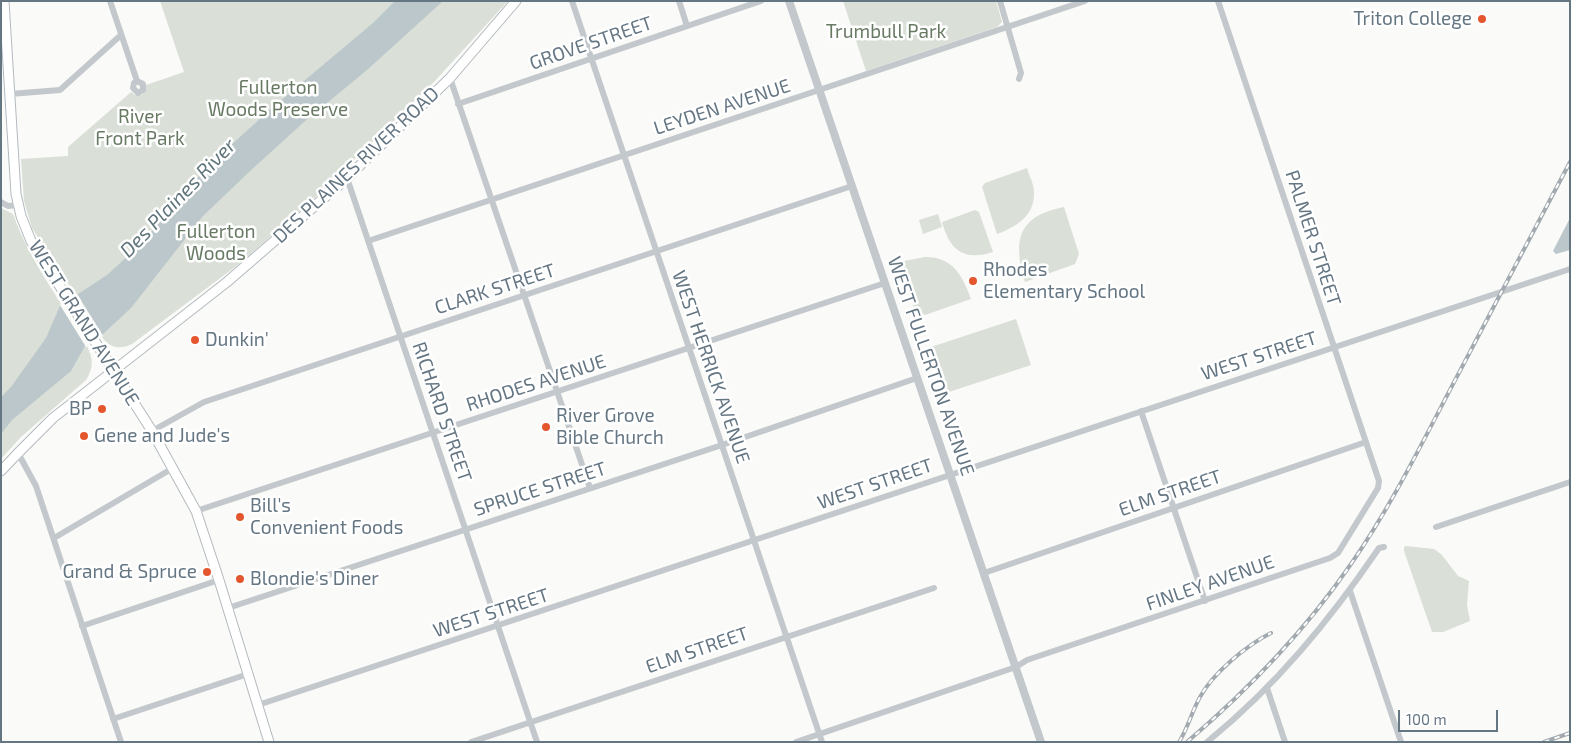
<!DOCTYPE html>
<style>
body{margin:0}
#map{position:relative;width:1571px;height:743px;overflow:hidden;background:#fafaf8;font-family:"Exo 2",sans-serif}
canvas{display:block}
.frame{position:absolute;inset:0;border:2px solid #657683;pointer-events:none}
.scale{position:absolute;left:1398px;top:710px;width:100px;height:22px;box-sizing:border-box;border:2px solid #657683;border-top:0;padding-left:6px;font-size:15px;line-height:18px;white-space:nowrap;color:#657683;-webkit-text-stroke:4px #fff;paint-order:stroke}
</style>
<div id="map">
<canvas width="1571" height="743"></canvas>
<div class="frame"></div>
<div class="scale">100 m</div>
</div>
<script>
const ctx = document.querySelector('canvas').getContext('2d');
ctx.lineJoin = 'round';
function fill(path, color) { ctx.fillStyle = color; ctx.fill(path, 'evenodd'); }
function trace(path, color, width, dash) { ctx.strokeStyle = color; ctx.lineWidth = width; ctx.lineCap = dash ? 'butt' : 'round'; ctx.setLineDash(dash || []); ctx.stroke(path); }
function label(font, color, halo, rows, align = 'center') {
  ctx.font = font + ' "Exo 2",sans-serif'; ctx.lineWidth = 5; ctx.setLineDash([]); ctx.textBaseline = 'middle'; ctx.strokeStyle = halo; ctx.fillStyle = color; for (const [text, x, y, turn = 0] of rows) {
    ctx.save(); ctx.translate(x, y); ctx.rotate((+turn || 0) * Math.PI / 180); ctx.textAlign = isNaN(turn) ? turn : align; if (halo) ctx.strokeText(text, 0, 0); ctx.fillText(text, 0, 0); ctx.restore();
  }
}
fill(new Path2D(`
 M160,1H508L433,83L318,195L239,264L132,344C120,350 110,348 102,337L103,336L78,295L76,296L32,228L24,201L21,159L68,156V147L131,92L135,95H142L146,90V85L184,72Z
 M843,1H996L1002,22L997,27L866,71Z
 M1027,168C1029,176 1034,184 1034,192C1035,216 1016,227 997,234L982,187L985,183Z
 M1064,207L1079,254L1075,264L1025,282C1013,241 1017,216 1064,207Z
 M1,208L13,214C24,246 43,275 61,304L60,305L86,347L87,346C93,358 94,368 86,380L21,437L1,459Z
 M975,210L979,212L993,252C964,261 950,251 942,222Z
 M938,214L942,227L923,234L919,220Z
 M925,257C953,257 962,275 971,299L925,315L914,308L899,262Z
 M1016,319L1031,365L946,393L931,347Z
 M1406,546L1434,549L1442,555L1458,576L1469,581L1467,605L1470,621L1443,632H1432L1404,551V547Z`), '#dadfd7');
fill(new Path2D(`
 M395,1H443L367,70L305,121L249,172L203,216L131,308L102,335L85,346L71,371L12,420L1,434V397L11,387L46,338L60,306L107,275L139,246L208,166L273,107L373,23Z
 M1570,218V250L1556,254L1553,251L1554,249Z`), '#bbc7cb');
fill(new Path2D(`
 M77,294L103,336L86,347L60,305Z`), '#fafaf8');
const secondary = new Path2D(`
 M4,1L16,194L21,216L31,241L152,431L196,511L219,580L269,742
 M1,471L18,453L53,418L227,282L347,178L450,78L516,1`);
trace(secondary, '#b3babf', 11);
trace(new Path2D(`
 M110,1L137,81L143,84V90L138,93L133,88L134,83L137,81
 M572,1L822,742
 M679,1L687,26
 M1000,1L1021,73L1019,79
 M450,78L590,488
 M10,94L60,90L121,35
 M458,104L761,1
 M347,178L537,742
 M1,202L8,206L18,205
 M368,241L1085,1
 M1141,411L1205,601
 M152,431L204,402L852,186
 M18,453L36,486L121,742
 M196,511L885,283
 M1436,527L1570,482
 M54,538L173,468
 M984,573L1366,442
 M1350,591L1401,742
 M228,608L722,445L917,378
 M82,626L219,580
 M1267,688L1285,742
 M258,705L1570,269
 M113,719L248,674
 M471,742L934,588
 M796,742L1016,667L1027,660L1330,558L1338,553L1378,488L1379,481L1218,1
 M1207,742C1276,686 1330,620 1379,548L1384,547`), '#c3c8cc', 6);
trace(new Path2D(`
 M789,1L1041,742`), '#c3c8cc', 8);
trace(secondary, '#fff', 9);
const rail = new Path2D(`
 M1179,742C1188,728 1192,711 1200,697C1213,673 1247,645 1271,633
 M1187,742C1249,689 1305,631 1351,564C1390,508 1420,447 1452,386C1491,312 1530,237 1570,162
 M1544,742L1570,733`);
trace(rail, '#a2aab0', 4);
trace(rail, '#fff', 2, [5.5]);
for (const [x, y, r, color] of [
 [1482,19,5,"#e4572e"],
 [973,281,5,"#e4572e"],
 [195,340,5,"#e4572e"],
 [102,409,5,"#e4572e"],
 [546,427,5,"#e4572e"],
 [84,436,5,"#e4572e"],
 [240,517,5,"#e4572e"],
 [207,572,5,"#e4572e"],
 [240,579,5,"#e4572e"]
]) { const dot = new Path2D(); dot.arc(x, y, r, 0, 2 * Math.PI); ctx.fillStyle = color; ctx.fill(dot); trace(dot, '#fff', 2); }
label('19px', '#657683', '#fff', [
 ["Triton College",1472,19,"right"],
 ["Rhodes",983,270],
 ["Elementary School",983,292],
 ["Dunkin'",205,340],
 ["BP",92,409,"right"],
 ["River Grove",556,416],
 ["Bible Church",556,438],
 ["Gene and Jude's",94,436],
 ["Bill's",250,506],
 ["Convenient Foods",250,528],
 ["Grand & Spruce",197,572,"right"],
 ["Blondie's Diner",250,579]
], 'left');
label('19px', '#687a64', '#fff', [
 ["Trumbull Park",886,32],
 ["Fullerton",278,88],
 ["Woods Preserve",278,110],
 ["River",140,117],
 ["Front Park",140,139],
 ["Fullerton",216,232],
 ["Woods",216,254]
]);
label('19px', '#657683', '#fff', [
 ["GROVE STREET",591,43,-19],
 ["LEYDEN AVENUE",722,107,-18],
 ["DES PLAINES RIVER ROAD",356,165,-43],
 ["PALMER STREET",1313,238,72],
 ["CLARK STREET",495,289,-18],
 ["WEST GRAND AVENUE",84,323,58],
 ["WEST STREET",1259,356,-18],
 ["WEST FULLERTON AVENUE",931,366,71],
 ["WEST HERRICK AVENUE",711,367,71],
 ["RHODES AVENUE",536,383,-18],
 ["RICHARD STREET",442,412,71],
 ["WEST STREET",875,484,-19],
 ["SPRUCE STREET",540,489,-18],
 ["ELM STREET",1170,493,-19],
 ["FINLEY AVENUE",1210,583,-19],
 ["WEST STREET",491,613,-18],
 ["ELM STREET",697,650,-19]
]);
label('italic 20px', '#60757c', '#fff', [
 ["Des Plaines River",178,198,-46]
]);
</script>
